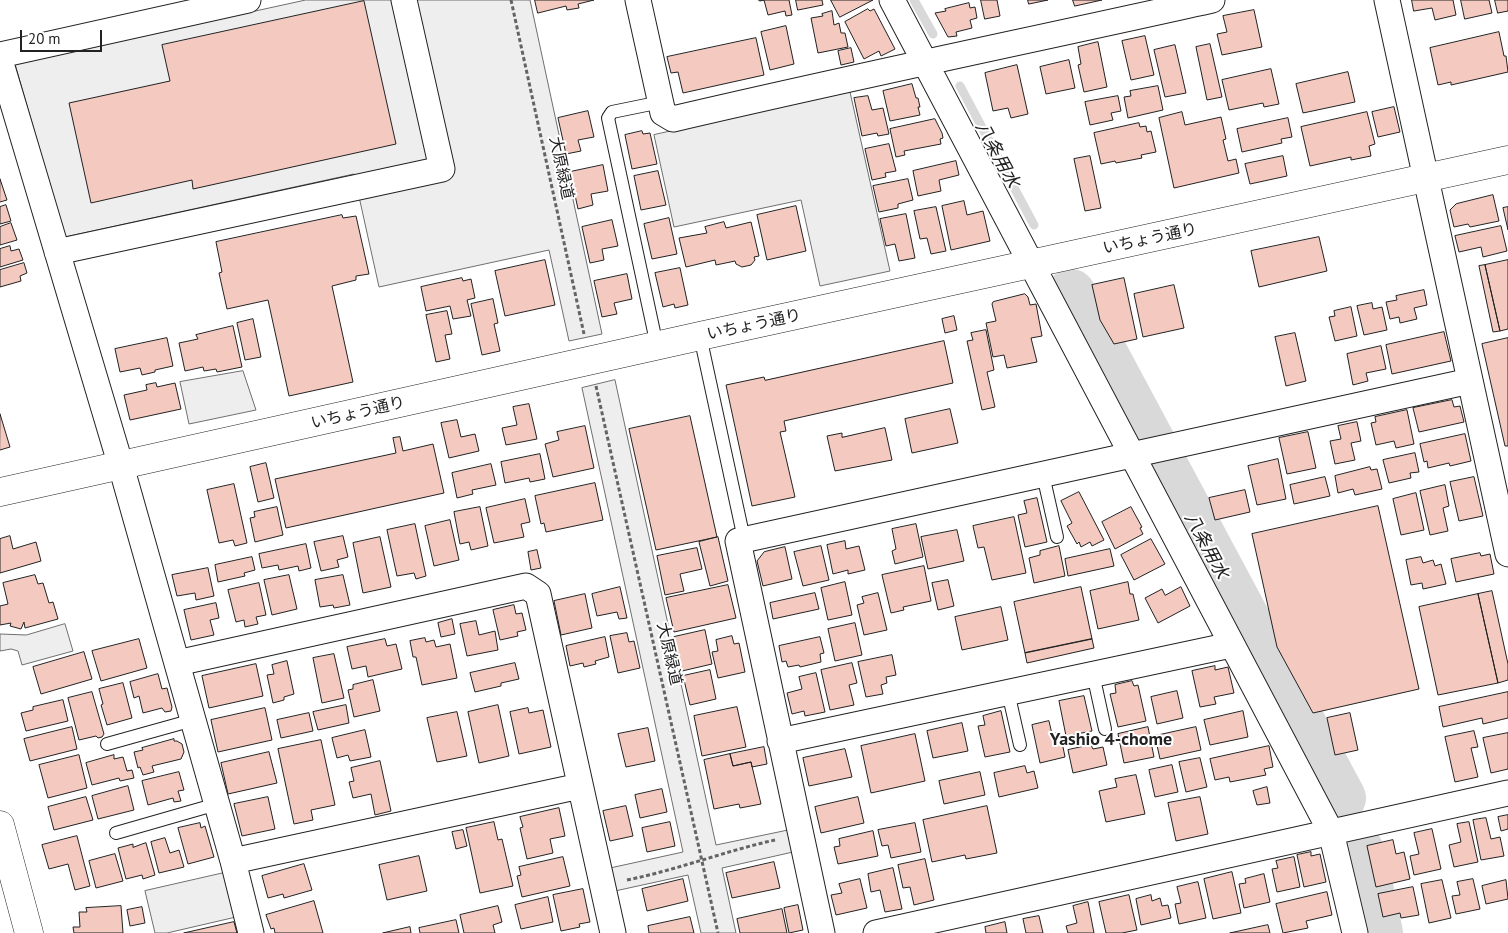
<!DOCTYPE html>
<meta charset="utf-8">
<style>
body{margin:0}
#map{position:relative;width:1508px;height:933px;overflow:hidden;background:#fff;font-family:"PT Sans",sans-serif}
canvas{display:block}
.scale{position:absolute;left:20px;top:30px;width:82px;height:22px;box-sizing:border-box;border:2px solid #222;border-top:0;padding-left:6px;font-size:15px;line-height:18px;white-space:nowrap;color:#222;-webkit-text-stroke:4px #fff;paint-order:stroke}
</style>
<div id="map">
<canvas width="1508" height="933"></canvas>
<div class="scale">20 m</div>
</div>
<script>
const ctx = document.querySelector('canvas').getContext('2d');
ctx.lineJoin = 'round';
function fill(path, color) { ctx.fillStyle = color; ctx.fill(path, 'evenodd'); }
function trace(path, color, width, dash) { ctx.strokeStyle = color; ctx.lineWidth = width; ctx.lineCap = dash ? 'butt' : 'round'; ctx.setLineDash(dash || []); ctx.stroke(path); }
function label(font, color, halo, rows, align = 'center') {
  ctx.font = font + ' "PT Sans","Noto Sans JP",sans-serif'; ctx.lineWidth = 4; ctx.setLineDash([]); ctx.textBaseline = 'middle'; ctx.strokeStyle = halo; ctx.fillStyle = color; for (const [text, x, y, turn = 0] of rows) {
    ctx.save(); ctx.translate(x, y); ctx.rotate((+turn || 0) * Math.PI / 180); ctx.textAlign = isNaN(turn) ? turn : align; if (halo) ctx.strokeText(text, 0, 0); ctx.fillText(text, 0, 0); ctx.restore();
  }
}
const green = new Path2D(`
 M306,0H530L602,334L569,341L549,250L379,287L354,174L65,237L15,64Z
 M243,371L256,410L189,424L180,382Z
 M615,380L716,845L788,830L793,852L722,868L736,933H701L688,875L615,891L610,868L683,852L582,388Z
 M65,624L73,651L22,665L18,651L11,649L0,651V634L26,635Z
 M224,873L236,917L167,933H155L145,891Z`);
fill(green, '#eee');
trace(green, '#6f6f6f', 1);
const parking = new Path2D(`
 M850,92L890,271L820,286L801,200L674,227L654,135Z`);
fill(parking, '#ededed');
trace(parking, '#6f6f6f', 1);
trace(new Path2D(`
 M914,0L933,34
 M960,86L1034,225`), '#d9d9d9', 9);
trace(new Path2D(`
 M1071,294L1341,798
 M1358,849L1363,863L1378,933`), '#d9d9d9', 50);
const building = new Path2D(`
 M535,0H594L578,4L579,8L567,10L566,6L538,13Z
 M759,0H789L792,15L786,16L785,11L768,15L764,0L760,1Z
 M796,0H822L823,5L798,10Z
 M831,0H873L840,17Z
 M981,0H997L1000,16L985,19Z
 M1028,0H1048L1029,4Z
 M1073,0H1102L1075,6Z
 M1412,0H1453L1456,15L1435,20L1432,8L1414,11Z
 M1461,0H1489L1492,13L1465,19Z
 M1495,0H1508V11L1498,13Z
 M364,1L396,144L193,189L192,180L91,203L69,103L170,81L162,45Z
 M969,3L970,8L975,7L977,18L970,20L972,28L956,32L957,36L948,37L935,13L946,11L945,9Z
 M868,9L870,11L874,9L895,49L881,56L879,51L864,59L845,22Z
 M1254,10L1262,47L1222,55L1217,34L1227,32L1223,16Z
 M832,11L834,25L839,23L841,33H845L848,47L818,53L811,18L823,16L822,14Z
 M786,26L794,64L770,70L761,32Z
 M1499,32L1504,56H1506L1508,72L1451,85V82L1438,85L1430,48Z
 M1145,36L1154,75L1131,80L1122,41Z
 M756,38L764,75L683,93L678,72L671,73L667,57Z
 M1098,42L1107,87L1084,92L1078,65L1081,64L1078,47Z
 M1210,44L1222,97L1207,100L1196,47Z
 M1175,45L1186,93L1165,97L1154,50Z
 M851,48L854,62L841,65L838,51Z
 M1069,60L1075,88L1046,94L1040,67Z
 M1017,65L1028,114L1011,118L1008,108L993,111L985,73Z
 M1271,69L1279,104L1264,107L1263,103L1229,110L1222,80Z
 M1348,72L1355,102L1303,113L1296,84Z
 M912,84L916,98H918L920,107H918L920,115L890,121L883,91Z
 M1158,86L1163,110L1128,118L1124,97L1131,96L1130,91Z
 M868,96L872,110L883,108L889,134L878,136L877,133L862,136L854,98Z
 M1118,96L1121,111L1111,113L1113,120L1090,125L1085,102Z
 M1394,107L1400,132L1378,137L1372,112Z
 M588,111L594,137L578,140L581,151L566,154L558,118Z
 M1182,112L1185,125L1221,117L1226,139L1223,140L1228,161L1236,159L1239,173L1174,188L1159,118Z
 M1367,112L1375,144L1369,146L1371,156L1351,160V157L1310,166L1301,127Z
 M1288,118L1292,137L1281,139L1282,143L1242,152L1237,129Z
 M935,119L942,133L943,138L940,139L941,144L904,151L905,155L896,157L890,129Z
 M1139,123L1140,127L1146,126L1147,132L1151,131L1156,152L1141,155L1142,158L1116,163L1115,161L1101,164L1094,133Z
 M642,131L643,134L650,133L657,164L632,169L625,135Z
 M889,144L896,171L885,173L886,177L872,180L865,149Z
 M1090,156L1101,208L1085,211L1074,159Z
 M1283,156L1287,176L1250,184L1245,164Z
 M956,161L959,175L939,180L941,191L918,196L913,171Z
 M603,165L608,191L591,194L593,205L578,209L570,172Z
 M658,171L666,205L641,210L634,176Z
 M0,179L7,200L0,202Z
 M908,179L913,200L898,204V208L879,212L873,186Z
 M1493,195L1499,221L1470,227L1468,224L1454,227L1450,210L1456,204Z
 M964,201L967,215L983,211L990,241L951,250L942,206Z
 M6,205L11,221L0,224V207Z
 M796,206L806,251L767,260L757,215Z
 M936,207L946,251L931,254L927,238L920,239L914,211Z
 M1508,207V230L1503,208Z
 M906,214L915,258L899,261L895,244L886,246L880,219Z
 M342,215L343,218L356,216L369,274L356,276V280L332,286L353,382L289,396L268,300L227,309L219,273L222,272L216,242Z
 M669,218L677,254L652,259L644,224Z
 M612,220L618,246L602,249L604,260L590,263L582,227Z
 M724,222L726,228L751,222L759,256L754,257L755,260L751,265L742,267L736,264L735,261L716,265L715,260L686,267L679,238L707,233L705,227Z
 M11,223L17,240L0,245V227Z
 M1501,226L1507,251L1483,257L1481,247L1459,252L1455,236Z
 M1319,237L1327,271L1259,287L1251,251Z
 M10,246L11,251L19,249L23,260L0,267V249Z
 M545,260L555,305L505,316L495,271Z
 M1508,260V329L1500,331L1485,265Z
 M24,263L27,273L20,276L21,281L0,287V270Z
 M1485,265L1500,331L1493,332L1479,266Z
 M680,268L688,305L675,308L674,304L663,307L655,273Z
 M627,274L632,299L614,303L617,314L602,317L594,281Z
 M462,278L463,281L471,279L475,298L467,300L471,316L453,319L450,306L426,311L421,287Z
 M1124,278L1137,339L1114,344L1100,320L1092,285Z
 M1174,285L1184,328L1143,337L1134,294Z
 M1424,290L1427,305L1414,308L1417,319L1400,323L1399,317L1390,319L1386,302L1397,300L1396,296Z
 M1025,294L1028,297L1030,305L1036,304L1042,336L1031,338L1037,362L1007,368L1004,355L993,357L986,323L996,321L992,304L993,302Z
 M493,299L498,323L494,324L500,351L482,355L471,304Z
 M1372,303L1373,309L1382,307L1387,330L1364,335L1357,306Z
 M1351,307L1357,336L1335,341L1329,317L1335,316L1334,311Z
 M447,311L452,334L445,335L450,359L436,362L426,315Z
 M954,316L957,330L945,333L942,319Z
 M253,319L261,357L245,360L237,323Z
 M233,326L242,367L217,372L216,369L204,371L203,367L185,371L179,343L198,339L196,335Z
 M986,330L994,370L987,372L995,407L982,410L967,341L973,340L971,333Z
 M1444,332L1451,361L1392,374L1386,345Z
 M1295,333L1306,381L1286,386L1275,337Z
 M167,338L173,366L155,370V372L142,375L140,368L120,372L115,349Z
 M1508,338V446H1505L1482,344Z
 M944,341L953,383L784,421L786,431L780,432L795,497L752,506L726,385L764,377L765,380Z
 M1381,346L1386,369L1366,373L1368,381L1353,385L1347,354Z
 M156,383L157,387L175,383L181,409L130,420L124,395L147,390L146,385Z
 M1452,400L1454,407L1460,406L1464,422L1419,432L1413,408Z
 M529,404L537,439L506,445L502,428L517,425L513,407Z
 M950,409L958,443L912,453L905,419Z
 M1407,410L1414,444L1396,448L1394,441L1376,445L1371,423L1376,422L1375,417Z
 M0,414L10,447L0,450Z
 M690,416L717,537L656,550L629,429Z
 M457,420L461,437L475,434L479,451L449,458L441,423Z
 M1357,422L1361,441L1351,443L1355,460L1335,464L1330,441L1341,439L1338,426Z
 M585,426L594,468L553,477L545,444L559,440L557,432Z
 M885,428L892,460L835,471L827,436L842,433V437Z
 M1308,432L1316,468L1287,474L1279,438Z
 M1465,434L1471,461L1450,466L1449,463L1428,468L1427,461L1424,462L1420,444Z
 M400,437L403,451L433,444L444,493L286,528L275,479L396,453L393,438Z
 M1415,453L1419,472L1410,473L1411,478L1389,483L1383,460Z
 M540,454L545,479L530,482L529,478L505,483L501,462Z
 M1278,459L1286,499L1257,505L1248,466Z
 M266,463L274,498L258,502L250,467Z
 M491,464L496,485L472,490L473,494L457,498L452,473Z
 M1370,467L1371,470L1377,469L1382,489L1355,495L1353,489L1338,493L1335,476Z
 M1325,477L1330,496L1294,504L1290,485Z
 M1474,477L1483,516L1459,521L1450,482Z
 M595,483L603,520L546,532L544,523L541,524L535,496Z
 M234,484L247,543L235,546L233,540L219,543L207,490Z
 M1445,485L1449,506L1443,508L1448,531L1430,535L1420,491Z
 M1245,490L1250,512L1215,520L1209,498Z
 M1079,492L1104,540L1092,546L1090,542L1081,547L1079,542L1077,544L1067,526L1072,523L1061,501Z
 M1416,493L1424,530L1401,535L1393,499Z
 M1037,498L1047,542L1025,547L1018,515L1027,513L1024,501Z
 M525,499L530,522L521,524L524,537L494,543L486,508Z
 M1378,506L1419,689L1313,713L1277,647L1252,534Z
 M277,507L283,535L255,542L250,518L255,517L254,512Z
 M480,507L488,546L471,550L469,542L460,544L454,512Z
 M1131,507L1142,527L1140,528L1143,534L1115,549L1102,522Z
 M1014,517L1026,573L992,580L984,547L978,548L973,526Z
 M450,520L459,560L434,566L425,526Z
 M415,524L426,576L416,579L414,573L397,576L387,530Z
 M916,524L923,557L895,564L892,551L896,549L892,529Z
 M957,530L964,561L928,569L921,537Z
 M10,536L13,549L36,542L41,561L0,573V539Z
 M343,536L348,557L337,560L339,567L321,571L314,542Z
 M380,537L391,587L363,593L353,543Z
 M718,537L728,581L710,586L699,542Z
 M1151,539L1165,564L1134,580L1121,555Z
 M845,541L846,549L859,546L865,570L848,574V570L833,574L827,545Z
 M306,544L311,568L299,571L298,566L279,570L278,565L262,568L259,554Z
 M821,546L829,580L803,586L794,552Z
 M1059,546L1065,576L1034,583L1029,558L1040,555V551Z
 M785,547L792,579L763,586L757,561L764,552Z
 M697,548L702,569L680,574L684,591L665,595L657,556Z
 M1110,549L1114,566L1068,576L1065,559Z
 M537,550L541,568L531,570L528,552Z
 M1480,553L1481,556L1490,554L1494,574L1456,582L1451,559Z
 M252,557L255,570L244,573L245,576L218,582L215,565Z
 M1421,557L1423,563L1433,560L1435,566L1441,564L1446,584L1423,589L1422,583L1411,585L1406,560Z
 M924,566L931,601L903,607L904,610L891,613L882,575Z
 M208,568L214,596L196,600L195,593L177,596L172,575Z
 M35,575L38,584L43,583L49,603L53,602L58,619L25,628L24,622L21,629L10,626L11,623L0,625V606L8,604L3,583Z
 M289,575L297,609L272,615L264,580Z
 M343,575L350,605L334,608L333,605L320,607L315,580Z
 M948,580L954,606L938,610L932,583Z
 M845,582L852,615L828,620L821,588Z
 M1128,582L1130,594H1133L1139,620L1098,629L1090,591Z
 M259,583L266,615L256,617L258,624L245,627L244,620L236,622L228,590Z
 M728,585L736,618L674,632L666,598Z
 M620,587L627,618L619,619L617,612L597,616L592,594Z
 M1081,587L1092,639L1025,653L1014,602Z
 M1181,587L1190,606L1158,623L1145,598L1162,589L1165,595Z
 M1492,591L1508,664V680L1498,683L1478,594Z
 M815,593L819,609L773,619L770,603Z
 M878,593L887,630L864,635L857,605L864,603L862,597Z
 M585,594L592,628L561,635L554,601Z
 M1478,594L1498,683L1438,695L1419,607Z
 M216,603L219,618L210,620L214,635L191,640L184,610Z
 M514,605L516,614L522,613L526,630L517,632L518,636L500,640L493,610Z
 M1001,607L1008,640L962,650L955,617Z
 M452,619L455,634L441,637L438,623Z
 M476,621L479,635L495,631L498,650L467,656L460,624Z
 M855,623L862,655L835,661L828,629Z
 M705,630L712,664L682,671L674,637Z
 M627,633L629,642L634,641L640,668L618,673L610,636Z
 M732,636L734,644L739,643L745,672L718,678L712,652L718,651L716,640Z
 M605,637L609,657L595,661L596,664L584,667L583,663L570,666L566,646Z
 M820,637L824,653L820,654L821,662L800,667L799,665L788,667L786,661L782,662L779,646Z
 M425,638L426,642L434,640L436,647L450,644L457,678L422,685L416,657H413L410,641Z
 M139,639L147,668L101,681L92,651Z
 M385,639L387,646L396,644L402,669L368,677L366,666L352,669L347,647Z
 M1092,639L1094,648L1027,663L1025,653Z
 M84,652L92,679L41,694L33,667Z
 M334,654L344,698L322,703L313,658Z
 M892,655L896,675L886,677L887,683L881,685L883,694L866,697L858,662Z
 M287,661L294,694L284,697V700L273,703L267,675L274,674L272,665Z
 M515,663L519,679L501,683V686L475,692L470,673Z
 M852,663L857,683L849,685L854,705L830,710L821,670Z
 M256,664L263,696L209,708L202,676Z
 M1215,666V670L1228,667L1234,693L1214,697L1216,704L1200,707L1192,671Z
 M710,670L716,699L690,705L683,676Z
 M816,673L825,712L805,716L804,711L792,714L787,693L802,689L799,677Z
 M158,674L162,689L167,688L172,707L171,711L165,712L162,708L143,713L139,696L134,698L130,682Z
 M373,680L380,711L354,717L348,690L353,689V685Z
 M1132,681L1134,686L1138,685L1146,721L1118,727L1110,694L1116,693L1115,685Z
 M123,683L132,718L107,725L101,705L103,704L99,689Z
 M1177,691L1183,718L1157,724L1151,697Z
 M92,692L104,734L102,737L98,738L96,736L79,740L68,698Z
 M1508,692V718L1483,724L1482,718L1443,727L1439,707Z
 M1084,696L1092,731L1066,736L1059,701Z
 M63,700L68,721L26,731L21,713L33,710V707Z
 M346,705L349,723L318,730L313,712Z
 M498,705L509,756L479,763L468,712Z
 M737,707L746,747L702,756L694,716Z
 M265,708L272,740L218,752L211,720Z
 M528,708L529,713L543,710L551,747L519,754L510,712Z
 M1001,711L1010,752L985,757L978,726L985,725L983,716Z
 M1243,711L1248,737L1210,745L1204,720Z
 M457,712L467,756L437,762L427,718Z
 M309,713L313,731L281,738L277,720Z
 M1350,713L1358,750L1335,755L1327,718Z
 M1049,721L1052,734L1060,732L1065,757L1040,763L1032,725Z
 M962,723L968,751L933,758L927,731Z
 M72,727L77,749L30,761L24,739Z
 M1148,727L1154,757L1124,763L1118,734Z
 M1196,727L1201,750L1160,759L1155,736Z
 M648,728L655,761L626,767L618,734Z
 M365,730L371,757L350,761L348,755L337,758L332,738Z
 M1474,731L1478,747L1471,748L1478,777L1455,782L1445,737Z
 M1508,733V769L1491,773L1483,738Z
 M915,734L925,781L871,793L861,746Z
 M174,739V741H177L182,744L184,752L181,759L152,766L154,772L143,775L140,767L138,768L134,752L143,750L142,748Z
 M321,740L335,805L311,810L313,820L294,824L278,749Z
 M1091,745L1093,749L1103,747L1107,765L1073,773L1068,750Z
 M1269,746L1273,767L1264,769L1266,775L1230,782L1229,777L1215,780L1210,759Z
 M764,747L767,764L752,767L751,762L733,766L730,754Z
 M845,749L852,777L809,786L803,758Z
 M269,752L277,783L228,794L221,763Z
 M730,754L733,766L751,762L761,804L740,808L739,804L714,809L704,760Z
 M79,755L87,788L48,798L39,765Z
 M114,755V759L123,757L127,771L132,770L134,778L120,781L119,778L92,785L86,763Z
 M1200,758L1207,787L1186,792L1179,762Z
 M380,761L391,811L375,815L371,794L353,798L349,782L354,781L351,768Z
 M1172,765L1178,792L1155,797L1149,770Z
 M1025,766L1027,773L1034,771L1038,788L999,797L994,773Z
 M179,772L184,790L178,791L181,801L174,802L173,798L148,805L142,781Z
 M980,772L985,795L944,804L939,781Z
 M1136,775L1145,814L1106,822L1099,791L1117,787L1115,779Z
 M128,786L134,810L98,819L92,796Z
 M1267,787L1270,803L1257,805L1253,791Z
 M662,789L667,812L640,818L635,795Z
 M86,797L93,820L54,830L48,807Z
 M268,797L275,829L242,836L234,804Z
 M858,797L864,823L821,833L815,807Z
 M1200,797L1208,834L1176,841L1168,803Z
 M626,806L633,836L610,841L603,811Z
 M987,806L997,853L966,859L965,855L932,862L923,820Z
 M559,808L565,836L550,839L553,853L527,859L520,828L523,827L520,817Z
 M1508,815V829L1501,831L1498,817Z
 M1486,818L1491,839L1500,837L1504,856L1481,860L1473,820Z
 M494,822L498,840L502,839L513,886L480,893L466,828Z
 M670,822L675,846L647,852L642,828Z
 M1469,822L1478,862L1454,867L1449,845L1461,842L1457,824Z
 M200,823L201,828L205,826L214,857L188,864L178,828Z
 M915,823L921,852L891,858L888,845L882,846L878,830Z
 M1432,829L1441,869L1414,875L1410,856L1419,854L1414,833Z
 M463,830L467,846L456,849L452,832Z
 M873,831L878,856L838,864L834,847L840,846L839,839Z
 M77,836L90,886L75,890L68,864L49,869L42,845Z
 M165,838L170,853L179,850L184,867L159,873L151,842Z
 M1393,840L1396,854L1404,852L1410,879L1376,887L1367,846Z
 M146,843L155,875L143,879L142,875L126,879L118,848L133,844V847Z
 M1311,852V856L1320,854L1326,882L1304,887L1297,855Z
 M115,854L123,881L96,888L89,861Z
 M419,856L427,891L387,900L379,865Z
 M563,857L570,886L522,897L517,876L521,875L519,867Z
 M1294,857L1300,887L1277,892L1272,869L1278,868L1276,861Z
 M925,859L934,900L914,905L910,887L903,888L898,865Z
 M774,862L780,888L732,898L726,873Z
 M304,864L312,890L284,898L283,894L268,898L262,876Z
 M893,868L902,909L885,912L880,890L871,892L868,874Z
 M1232,872L1241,913L1213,919L1204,879Z
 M1264,874L1270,902L1244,908L1239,884L1246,883L1245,879Z
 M683,879L688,901L647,911L642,889Z
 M860,879L867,908L836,915L831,895L842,893L839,884Z
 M1473,879L1480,909L1456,914L1452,896L1460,895L1457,882Z
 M1442,880L1451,918L1429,923L1421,884Z
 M1506,880L1508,899L1486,904L1482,886Z
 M1198,882L1206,918L1179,924L1175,904L1181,903L1177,887Z
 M1413,887L1419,915L1401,918L1400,913L1383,917L1378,894Z
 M583,889L590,922L579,924L580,927L561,931L553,895Z
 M1327,892L1332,915L1306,921L1308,928L1283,933L1276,904Z
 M1129,895L1137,930L1122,933H1106L1099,902Z
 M1151,895L1152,901L1160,898L1162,906L1168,905L1171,918L1141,925L1136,899Z
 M548,897L553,922L521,929L515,905Z
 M314,901L323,933H275L274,928L271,929L266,915Z
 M1088,902L1094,933H1068L1066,926L1077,923L1073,906Z
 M798,905L803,930L789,933L784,908Z
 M121,906L123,933H74L73,927H80L79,912H87L86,908Z
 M498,906L502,922L493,925L495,933H464L460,915Z
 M142,907L145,923L130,926L127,910Z
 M782,909L787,933H740L737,919Z
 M1039,916L1043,933H1026L1023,919Z
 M690,917L694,933H649L648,926Z
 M456,920L459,933H420L419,928Z
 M234,922L237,933H184Z
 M1005,922L1007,933H986L985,927Z
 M1268,925L1270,933H1230Z
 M410,927L411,933H383Z`);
fill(building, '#f3c9c0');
trace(building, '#222', 1);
const lane = new Path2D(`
 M700,336L744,539
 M657,346L608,118L612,112L661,102
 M1043,475L1057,537
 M1093,674L1105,729
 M1008,692L1020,745
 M107,744L193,720
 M116,833L217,804`);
const street = new Path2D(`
 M638,0L663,113L673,119C852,77 1032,40 1212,0
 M892,0L1331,832L1355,933
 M1387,0L1508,554
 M0,55L248,0
 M0,60L121,466L233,861L251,933
 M57,252L442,169L404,0
 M177,663L526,586L538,594L613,933
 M780,741L1231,645
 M233,861L580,786
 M822,933L738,541L1470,381
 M876,933L1508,793`);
const secondary = new Path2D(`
 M0,492L700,336L1508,160
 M0,825L29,933`);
trace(lane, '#222', 14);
trace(street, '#222', 27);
trace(secondary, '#222', 29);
trace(new Path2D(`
 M511,0L584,334
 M596,386L718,933
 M627,880C677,870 725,851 775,840`), '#646464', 3, [4, 2.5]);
trace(lane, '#fff', 12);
trace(street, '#fff', 25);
trace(secondary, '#fff', 28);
label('16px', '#222', '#fff', [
 ["大原緑道",561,168,78],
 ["いちょう通り",1150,239,-12],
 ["いちょう通り",754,325,-12],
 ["いちょう通り",358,413,-13],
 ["大原緑道",669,654,77]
]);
label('italic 18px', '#222', '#fff', [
 ["八条用水",997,155,62],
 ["八条用水",1206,546,62]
]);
label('bold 18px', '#222', '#fff', [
 ["Yashio 4-chome",1111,740]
]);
</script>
